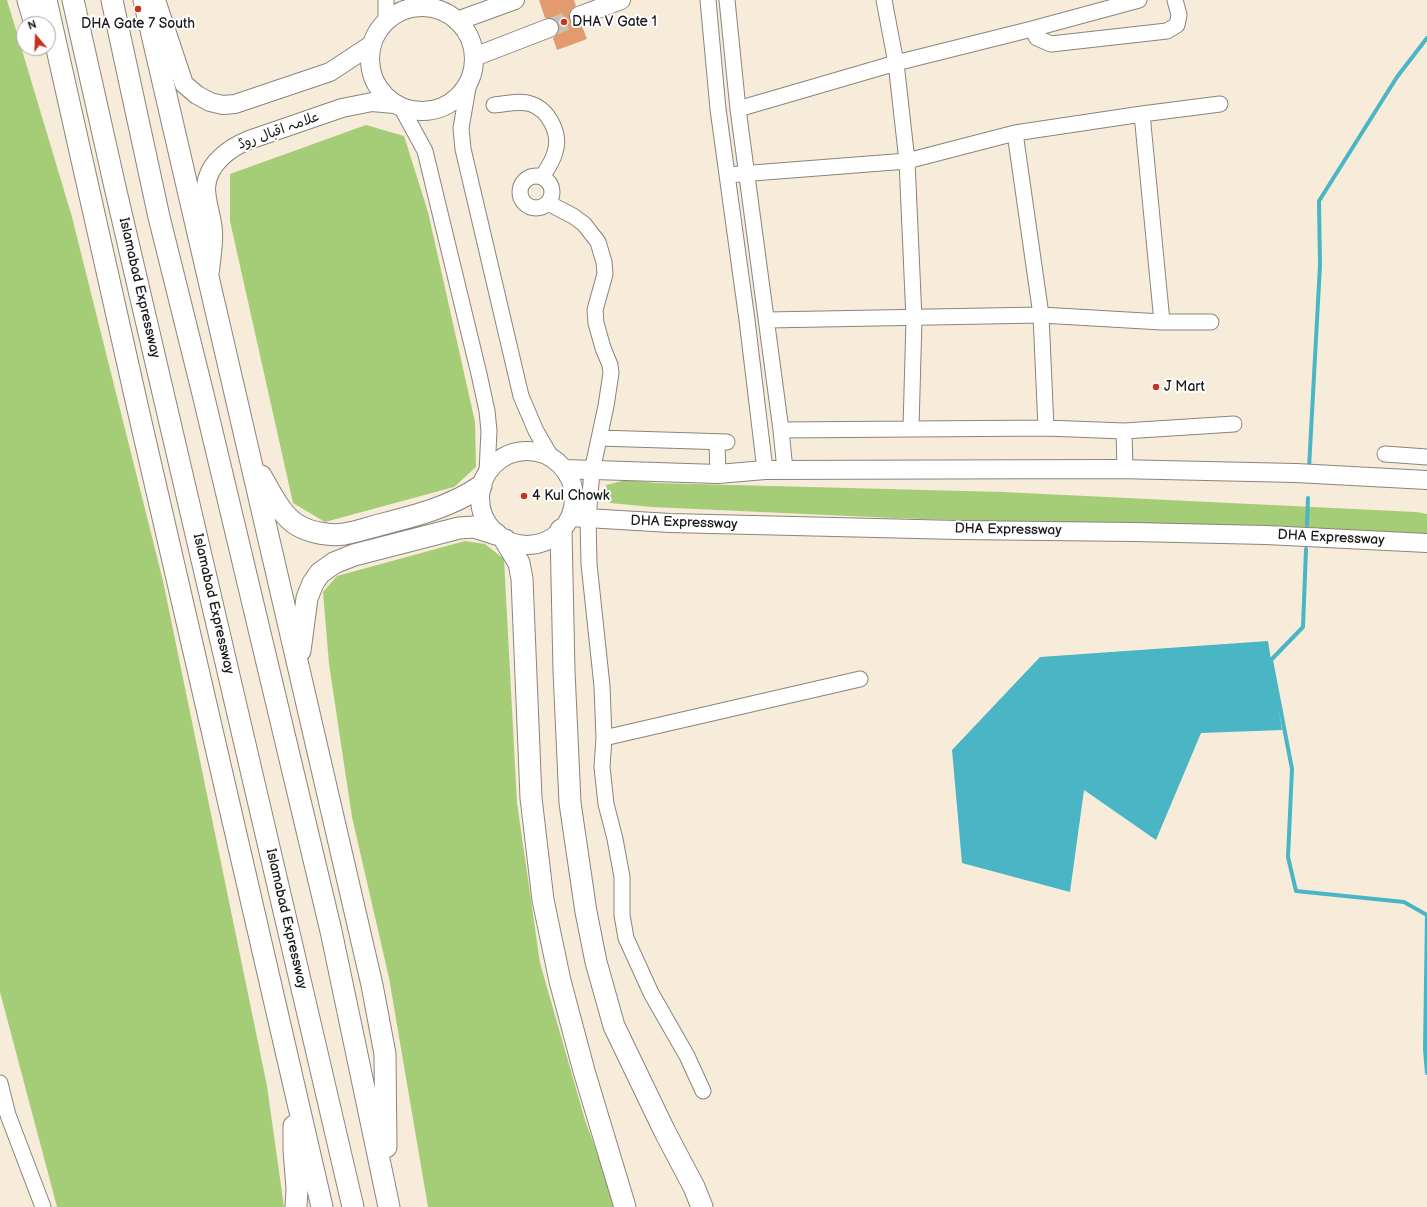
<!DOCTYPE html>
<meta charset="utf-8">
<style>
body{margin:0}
#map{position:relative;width:1427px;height:1207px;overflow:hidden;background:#f7ecda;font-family:"Balsamiq Sans",sans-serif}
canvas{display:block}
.north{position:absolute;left:16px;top:16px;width:40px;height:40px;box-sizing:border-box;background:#fff;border:1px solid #a4a4a4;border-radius:50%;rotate:341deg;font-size:11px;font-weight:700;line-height:16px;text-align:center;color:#1c1c1c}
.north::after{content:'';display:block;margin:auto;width:14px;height:18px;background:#c8321e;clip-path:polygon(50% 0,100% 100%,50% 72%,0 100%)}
</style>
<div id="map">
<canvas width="1427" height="1207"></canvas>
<div class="north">N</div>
</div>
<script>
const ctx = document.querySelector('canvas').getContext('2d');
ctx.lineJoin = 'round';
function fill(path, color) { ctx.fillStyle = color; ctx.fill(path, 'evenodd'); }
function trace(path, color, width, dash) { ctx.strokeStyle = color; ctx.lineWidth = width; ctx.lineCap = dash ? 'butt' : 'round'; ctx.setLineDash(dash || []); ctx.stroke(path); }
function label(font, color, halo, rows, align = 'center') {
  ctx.font = font + ' "Balsamiq Sans","Playpen Sans Arabic",sans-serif'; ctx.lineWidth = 4; ctx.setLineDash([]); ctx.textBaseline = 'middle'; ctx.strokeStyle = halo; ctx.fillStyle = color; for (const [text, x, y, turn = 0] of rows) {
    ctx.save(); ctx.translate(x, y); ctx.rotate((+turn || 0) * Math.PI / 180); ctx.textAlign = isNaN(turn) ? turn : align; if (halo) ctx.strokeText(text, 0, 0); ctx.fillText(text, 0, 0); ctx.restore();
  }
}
fill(new Path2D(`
 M0,0H7L72,217L163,581L267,1086L284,1207H57L0,992Z
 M366,125L404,136L428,212L475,422L476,467L454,487L325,522L293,503L230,221V174Z
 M626,480L656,483L1003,492L1416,512L1427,514V535L893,518L652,507L610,503L606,485Z
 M465,541L485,544L504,559L517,803L540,963L585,1120L617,1207H428L389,978L352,817L329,664L323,592L337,576Z`), '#a5cc77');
fill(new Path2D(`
 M1268,641L1282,730L1201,733L1156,840L1084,790L1070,892L962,863L952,750L1040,657Z`), '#49b5c5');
trace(new Path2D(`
 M1309,468L1320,265L1319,201L1397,77L1427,38
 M1307,525L1308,498
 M1306,549L1303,627L1271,660L1292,769L1288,857L1296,891L1404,902L1427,915L1425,1049L1427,1073`), '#49b5c5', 4);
fill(new Path2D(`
 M539,0H574L576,6L571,10L569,15V19L573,24L578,26H582L587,39L557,50L553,38L557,34L559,29V25L555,20L550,18H545Z`), '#e39b6d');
trace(new Path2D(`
 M549,28L579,16`), '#cbc2b4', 18, [18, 9]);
const minor = new Path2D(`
 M424,0L426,7
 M708,0L718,109L747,320L765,470
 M727,0L738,109L781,430L785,470
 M884,0L896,63L907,161L914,319L911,428
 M386,21V0
 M1032,29L1037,38L1051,44L1167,31L1177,25L1179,15L1175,0
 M469,82L461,128L463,149L521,396L536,431L551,457
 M494,105C506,104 520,100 531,104C549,110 561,134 555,152C553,161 547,169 542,177
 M401,107L425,151L479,374L487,411L489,431L487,472
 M738,109L896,63L1032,29L1139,0
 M1142,114L1162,322
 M1015,133L1041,315L1046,428
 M727,175L907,161L1015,133L1142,114L1220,104
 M520 192a16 16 0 1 1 32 0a16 16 0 1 1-32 0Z
 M548,203L573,216L584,224L598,242L604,262L605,274L595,310L596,323L603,348L610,365L611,373L606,406L592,471L588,518L589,564L602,686L604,738L602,767L606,804L615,839L622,877V915L626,938L651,993L687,1056L703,1091
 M767,320L1041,315L1162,322H1211
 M781,430L1046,428L1124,431L1234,424
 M1124,431L1125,469
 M599,438L727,442
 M717,442L718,474
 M1385,454L1427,457
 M604,738L860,679
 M0,1083L8,1115L43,1207`);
const major = new Path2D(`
 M156,0L184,84L197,95L210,102L223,105L235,104L330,72L371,45
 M370 59a52 52 0 1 1 104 0a52 52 0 1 1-104 0Z
 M579,16L621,0
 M457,21L515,0
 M474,57L549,28
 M210,271C211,258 214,244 213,231C212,217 206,202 206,188C207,164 229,148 249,140L342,108L372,102L394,104
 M480 498a47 47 0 1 1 94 0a47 47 0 1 1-94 0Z
 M564,469L718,474L765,470L1117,469L1296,473L1427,480
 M570,517L670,523L958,530L1134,532L1266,535L1427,543`);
const highway = new Path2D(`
 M28,0L35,24
 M46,0L140,418L322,1207
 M73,0L115,187L353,1207
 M112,0L159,217L203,394L331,931L389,1207
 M144,0L372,985L385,1054L386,1147
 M261,476C271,493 281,516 299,526C312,533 330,536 344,534C356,532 368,528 379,525C414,516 451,507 481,486
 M561,530L564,671L570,803L586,912L596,962L614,1026L665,1132L694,1187L702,1207
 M505,540L519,563L522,579L531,798L543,900L560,981L584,1071L625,1207
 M300,651L307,598L313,583L320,573L334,563L354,555L459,528L474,527L496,534
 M294,1126V1150L297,1188L296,1207`);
trace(minor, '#8a847b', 17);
trace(major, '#8a847b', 20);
trace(highway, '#8a847b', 23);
trace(minor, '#fff', 15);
trace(major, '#fff', 18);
trace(highway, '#fff', 21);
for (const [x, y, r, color] of [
 [138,9,4,"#c8321e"],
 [564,22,4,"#c8321e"],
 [1156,387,4,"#c8321e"],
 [524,496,4,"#c8321e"]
]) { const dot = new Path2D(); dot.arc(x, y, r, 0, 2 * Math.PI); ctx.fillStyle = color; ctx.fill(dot); trace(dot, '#fff', 1.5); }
label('14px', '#1c1c1c', '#fff', [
 ["DHA V Gate 1",572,22],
 ["DHA Gate 7 South",138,24,"center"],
 ["J Mart",1164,387],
 ["4 Kul Chowk",532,496]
], 'left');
label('14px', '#1c1c1c', '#fff', [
 ["علامہ اقبال روڈ",279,131,-20],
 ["Islamabad Expressway",139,288,77],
 ["DHA Expressway",684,523,2],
 ["DHA Expressway",1008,530,1],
 ["DHA Expressway",1331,538,3],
 ["Islamabad Expressway",213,604,77],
 ["Islamabad Expressway",286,919,77]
]);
</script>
